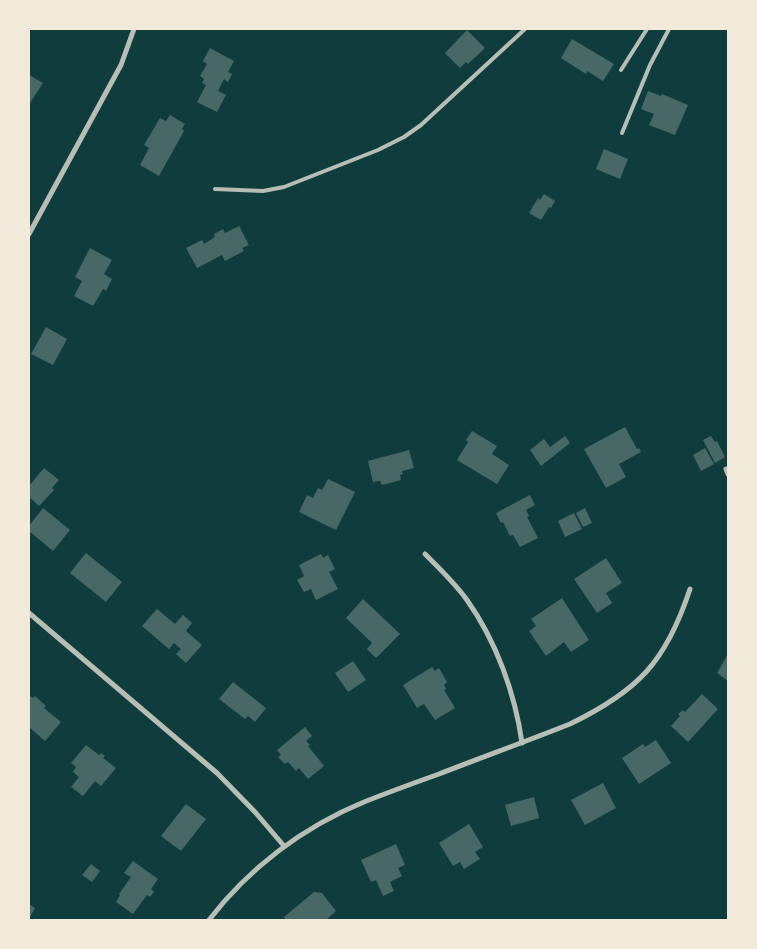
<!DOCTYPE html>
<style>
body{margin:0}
#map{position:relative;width:757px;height:949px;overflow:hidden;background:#0f3d3e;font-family:"Sofia Sans Condensed",sans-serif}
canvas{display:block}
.frame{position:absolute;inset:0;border:30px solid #f1e9da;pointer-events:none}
</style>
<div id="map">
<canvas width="757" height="949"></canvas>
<div class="frame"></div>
</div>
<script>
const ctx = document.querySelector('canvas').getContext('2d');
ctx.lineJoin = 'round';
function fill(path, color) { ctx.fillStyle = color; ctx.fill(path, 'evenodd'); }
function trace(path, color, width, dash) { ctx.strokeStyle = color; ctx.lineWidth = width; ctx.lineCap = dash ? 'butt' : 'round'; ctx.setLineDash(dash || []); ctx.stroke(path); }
fill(new Path2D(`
 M467,30L485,48L468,64L466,62L460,68L445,53Z
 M572,39L614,64L603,81L587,71L586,74L561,58Z
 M210,48L234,61L228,72L232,74L228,82L224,79L218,91L226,95L217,112L197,102L206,85L202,83L204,79L200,76L207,64L203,61Z
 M29,75L43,83L30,103L29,102Z
 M648,91L661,96L662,94L688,105L675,135L649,125L654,114L641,109Z
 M170,115L185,124L182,129L184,131L159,176L140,165L149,148L144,145L160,118L166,121Z
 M604,149L628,159L620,179L596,169Z
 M544,194L555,201L551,208L549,207L541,220L529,213L538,198L540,200Z
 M239,226L249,245L242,248L244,251L225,261L222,255L197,268L186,248L202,240L204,244L215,237L214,234L223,229L225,233Z
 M90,248L112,260L104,274L112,279L106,291L103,289L93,306L74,296L82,281L75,277Z
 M46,327L67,339L53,365L31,354Z
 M625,427L637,449L639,448L641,452L619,464L626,477L606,488L584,449Z
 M472,431L497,446L492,454L509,465L497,484L457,460L468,442L466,440Z
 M565,436L570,443L541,466L530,450L544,439L550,447Z
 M711,436L715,442L717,441L725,457L715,463L703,440Z
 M705,448L714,464L701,471L693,455Z
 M409,450L414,468L402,471L403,474L400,475L401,480L382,485L380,481L373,482L368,461Z
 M44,468L59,480L52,488L54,490L39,506L29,497V486Z
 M328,479L355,492L336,530L299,512L307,495L313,498L318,488L322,490Z
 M530,495L535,505L526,510L529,516L527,517L538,538L520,547L513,535L510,536L503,522L501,523L496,513Z
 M43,508L70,530L53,551L29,531V526Z
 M585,508L592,523L583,527L576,513Z
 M574,513L582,529L565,537L558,521Z
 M86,553L122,582L106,602L70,573Z
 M321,554L323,558L328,555L335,569L329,572L338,589L316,600L311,589L304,592L297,580L304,576L299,565Z
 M606,558L622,583L606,593L612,603L597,613L574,579Z
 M562,598L589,640L571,652L564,642L546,656L529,631L536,626L531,619Z
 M363,599L400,634L376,658L367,649L372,643L346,618Z
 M157,609L175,624L183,615L192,623L186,631L202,645L186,663L176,654L181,649L174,643L169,649L142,626Z
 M728,654V681L717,673Z
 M353,661L366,680L348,692L335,673Z
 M432,667L435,671L439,668L447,682L444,685L446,689L444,690L455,708L435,720L424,704L417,708L403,685Z
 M233,682L266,708L255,722L248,716L245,719L219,699Z
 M702,694L718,709L688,742L671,726L680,716L678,714L683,710L685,712Z
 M29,695L33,698L35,696L46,706L44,708L61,722L45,741L29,727Z
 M305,727L312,736L306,741L310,745L308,746L324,766L308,779L299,768L296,771L288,762L285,764L278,757L281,755L277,750Z
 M656,740L671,763L639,784L622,758L643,744L645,747Z
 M86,745L99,755L101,753L105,756L103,758L116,768L101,786L95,781L83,796L71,787L79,777L73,772L76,767L71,763Z
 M603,783L616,808L585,825L571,800Z
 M534,797L539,818L511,826L505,805Z
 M186,804L206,819L181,851L161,836Z
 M469,824L483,847L475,852L480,859L464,869L460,862L453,866L439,843Z
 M396,844L405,865L398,868L402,876L390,882L394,891L383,896L376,880L371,882L361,860Z
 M133,861L158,879L151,889L154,892L150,897L147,895L133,914L116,902L120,895L119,894L131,877L124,873Z
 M91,864L100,871L92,882L82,875Z
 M314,892L322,893L336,911L326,920H286L284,917Z
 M29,904L35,908L29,919Z`), '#486865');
trace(new Path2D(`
 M621,70L647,29
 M622,133L650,65L669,29
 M215,189L263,191L284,187L378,150L404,137L421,125L525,29`), '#b8beb3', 4);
trace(new Path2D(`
 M29,234L121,65L134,29
 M726,469L728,474
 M425,554C440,569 455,583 467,600C496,641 515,693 522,743
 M29,613L217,773L255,812L284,846
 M209,920C249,868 303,827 364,802C389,792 414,783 439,774C483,757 527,741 570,724C638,691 666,662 690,589`), '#b8beb3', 5);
</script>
